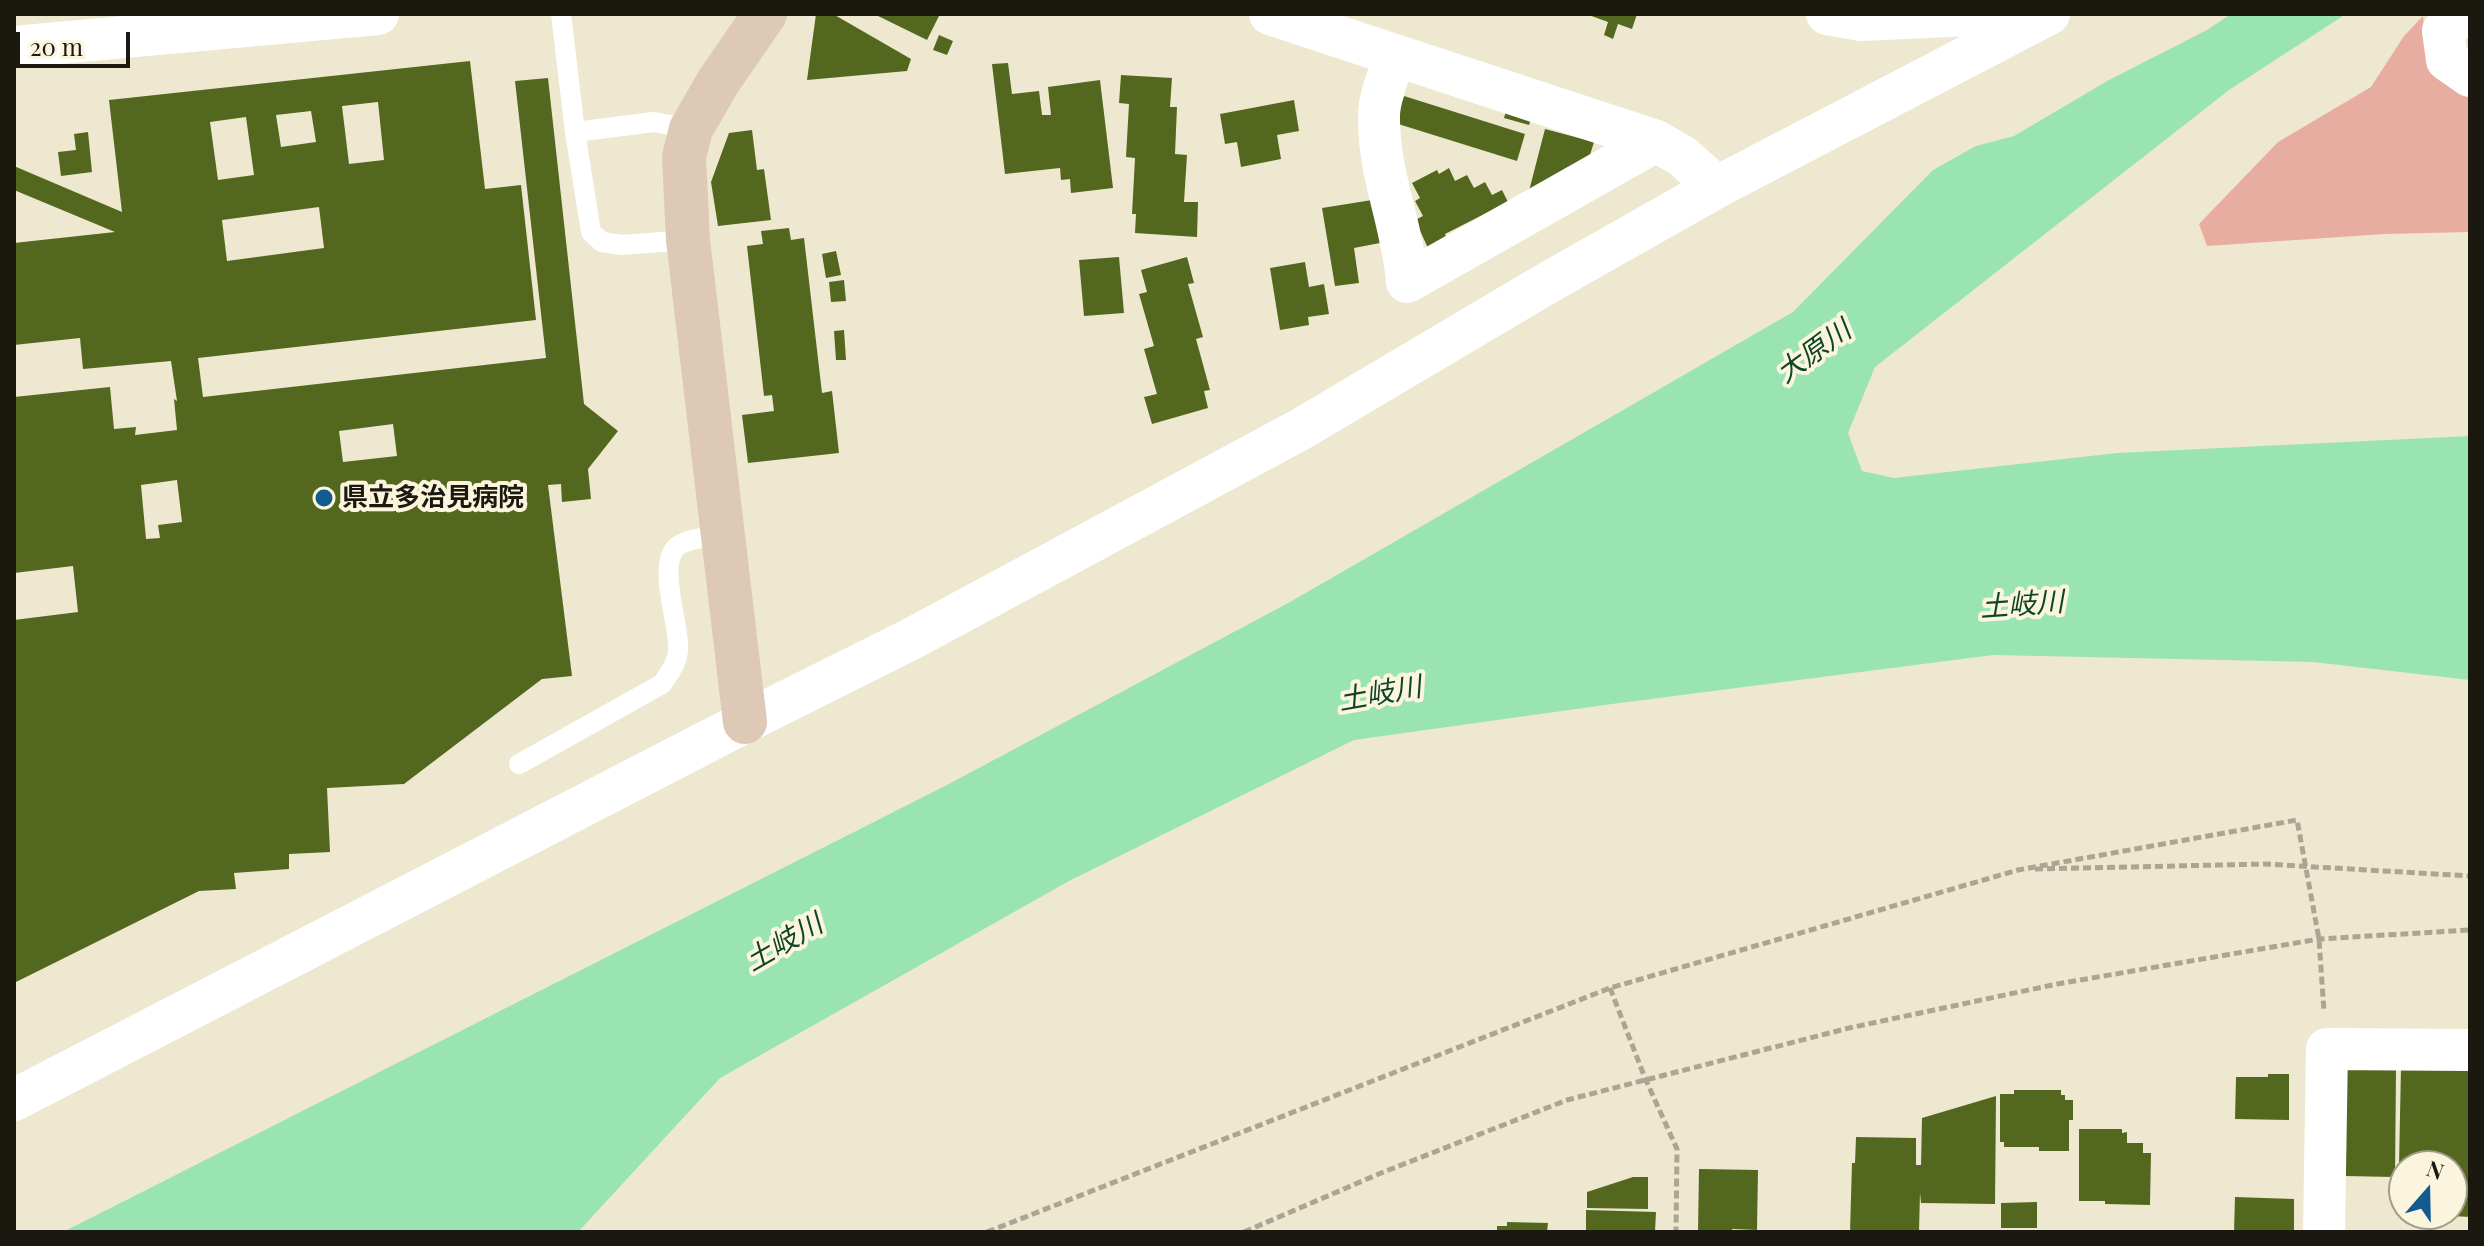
<!DOCTYPE html>
<meta charset="utf-8">
<style>
body{margin:0}
#map{position:relative;width:2484px;height:1246px;overflow:hidden;background:#efe8d0;font-family:"Playfair Display",serif}
canvas{display:block}
.frame{position:absolute;inset:0;border:16px solid #1b1810;pointer-events:none}
.north{position:absolute;left:2388px;top:1150px;width:80px;height:80px;box-sizing:border-box;background:#fcf5dd;border:2px solid #a29d8b;border-radius:50%;rotate:20deg;font-size:22px;font-weight:700;line-height:32px;text-align:center;color:#1b1810}
.north::after{content:'';display:block;margin:auto;width:28px;height:36px;background:#135b8f;clip-path:polygon(50% 0,100% 100%,50% 72%,0 100%)}
.scale{position:absolute;left:16px;top:32px;width:114px;height:36px;box-sizing:border-box;border:4px solid #1b1810;border-top:0;padding-left:10px;font-size:24px;line-height:28px;white-space:nowrap;color:#1b1810;-webkit-text-stroke:6px #fcf5dd;paint-order:stroke}
</style>
<div id="map">
<canvas width="2484" height="1246"></canvas>
<div class="frame"></div>
<div class="north">N</div>
<div class="scale">20 m</div>
</div>
<script>
const ctx = document.querySelector('canvas').getContext('2d');
ctx.lineJoin = 'round';
function fill(path, color) { ctx.fillStyle = color; ctx.fill(path, 'evenodd'); }
function trace(path, color, width, dash) { ctx.strokeStyle = color; ctx.lineWidth = width; ctx.lineCap = dash ? 'butt' : 'round'; ctx.setLineDash(dash || []); ctx.stroke(path); }
function label(font, color, halo, rows, align = 'center') {
  ctx.font = font + ' "Playfair Display","Noto Sans JP",serif'; ctx.lineWidth = 8; ctx.setLineDash([]); ctx.textBaseline = 'middle'; ctx.strokeStyle = halo; ctx.fillStyle = color; for (const [text, x, y, turn = 0] of rows) {
    ctx.save(); ctx.translate(x, y); ctx.rotate((+turn || 0) * Math.PI / 180); ctx.textAlign = isNaN(turn) ? turn : align; if (halo) ctx.strokeText(text, 0, 0); ctx.fillText(text, 0, 0); ctx.restore();
  }
}
fill(new Path2D(`
 M2423,16L2428,59L2470,98V232L2385,234L2207,246L2199,224L2278,142L2371,87L2404,36Z`), '#e8ada1');
fill(new Path2D(`
 M2231,14H2346L2229,90L1875,367L1848,433L1862,471L1894,478L2117,453L2470,436V680L2313,662L1993,655L1612,704L1354,740L1069,881L720,1078L578,1232H63L947,785L1290,602L1793,312L1933,170L1976,146L2014,136L2109,80L2207,30Z`), '#9ae4b2');
fill(new Path2D(`
 M816,14H833L911,59L907,71L807,80Z
 M874,14H940L927,40Z
 M1586,14H1637L1632,29L1618,24L1613,39L1604,35L1608,22Z
 M939,35L953,41L947,55L933,50Z
 M470,61L485,189L521,185L536,320L198,358L203,397L546,358L515,81L548,78L584,404L618,431L588,469L591,499L562,502L561,484L548,485L572,676L542,679L404,784L327,788L330,852L289,854V869L234,873L236,889L199,891L14,983V620L78,612L73,566L14,573V397L110,387L114,429L136,427L135,435L177,430L174,399L177,401L171,361L83,369L80,338L14,345V243L115,232L14,190V166L122,212L109,100ZM378,102L384,160L349,164L342,106ZM311,111L316,142L281,147L276,115ZM246,117L254,175L218,180L210,122ZM319,207L324,248L227,261L222,220ZM393,424L397,456L343,462L339,431ZM177,480L182,522L158,525L160,538L146,539L141,485Z
 M1008,63L1012,94L1039,91L1042,115H1051L1048,87L1100,80L1113,188L1071,193L1070,179L1061,180L1060,168L1005,174L992,64Z
 M1121,75L1172,78L1170,107H1177L1175,154L1187,155L1184,202H1198L1197,237L1135,233L1136,214H1132L1135,158L1126,157L1129,104L1119,103Z
 M1404,96L1525,134L1517,161L1395,123Z
 M1294,100L1299,131L1277,135L1281,159L1241,167L1237,142L1225,144L1220,114Z
 M1506,111L1531,119L1529,125L1504,118Z
 M1545,129L1594,142L1590,155L1529,191Z
 M752,130L757,170L764,169L771,220L718,226L711,182L729,133Z
 M88,132L92,172L61,176L58,152L76,150L74,134Z
 M1449,168L1455,181L1467,175L1474,188L1485,182L1492,195L1502,190L1508,202L1445,234L1447,239L1428,248L1415,220L1423,216L1415,201L1420,198L1412,183L1437,170L1439,174Z
 M1372,200L1380,243L1354,248L1359,283L1335,286L1322,208Z
 M789,228L791,240L804,238L822,393L832,391L839,453L748,463L742,415L774,411L772,395L764,396L747,246L763,244L761,231Z
 M836,251L841,275L826,278L822,254Z
 M1119,257L1124,313L1084,316L1079,260Z
 M1187,257L1194,283L1188,284L1203,337L1196,339L1210,390L1204,391L1208,408L1152,424L1144,397L1157,394L1144,349L1154,346L1139,294L1147,292L1141,270Z
 M1305,262L1309,287L1324,284L1329,314L1308,317L1309,325L1280,330L1270,268Z
 M844,280L846,301L831,302L829,282Z
 M844,330L846,360H836L834,331Z
 M2401,1067L2470,1068V1217L2452,1216V1166H2404V1215H2398Z
 M2345,1068L2396,1069L2395,1177L2344,1176Z
 M2268,1074H2289V1120L2235,1119L2236,1077H2268Z
 M2014,1090H2061V1095H2065V1100H2073V1120H2069V1151H2039V1147H2004V1142H2000V1094H2014Z
 M1996,1096L1995,1204L1921,1203L1920,1193L1919,1232H1850L1852,1163H1855L1856,1137L1916,1138V1165H1921L1922,1118Z
 M2079,1129H2122V1133L2127,1132V1143H2143V1153H2151L2150,1205L2105,1204V1201H2079Z
 M1699,1169L1758,1170L1757,1230L1732,1229V1232H1698Z
 M1633,1177H1648V1209L1587,1208V1192Z
 M2235,1197L2294,1199V1232H2234Z
 M2037,1202V1228H2001V1203Z
 M1586,1210L1656,1212L1655,1232H1586Z
 M1507,1222L1548,1223L1547,1232H1497V1226H1507Z`), '#53681e');
trace(new Path2D(`
 M2035,869L2265,864L2470,876
 M1610,988L1645,1078L1677,1149L1676,1232
 M987,1232L1610,988L2018,870L2297,820L2319,939L2324,1012
 M1244,1232L1381,1173L1567,1100L1849,1028L2057,984L2319,939L2470,930`), '#aba693', 5, [8, 4]);
trace(new Path2D(`
 M561,14L575,132L591,232L602,242L622,245L688,240
 M575,132L654,122L691,129
 M519,764L662,684C669,674 677,663 678,651C681,626 653,558 681,544C692,538 710,537 723,534`), '#fff', 20);
trace(new Path2D(`
 M1270,14L1656,141L1682,156L1717,187
 M1827,14L1861,20L1994,14
 M2464,14L2443,31L2447,60L2470,76
 M14,47L378,14
 M1395,56C1389,74 1379,97 1379,116C1378,174 1403,225 1407,282L1656,141
 M14,1100L745,722L913,638L1301,429L1544,285L1717,187L2049,14
 M2324,1232L2327,1049L2470,1050`), '#fff', 42);
trace(new Path2D(`
 M745,722L688,240L684,157L691,129L718,82L765,14`), '#ddc9b5', 44);
for (const [x, y, r, color] of [
 [324,498,10,"#135b8f"]
]) { const dot = new Path2D(); dot.arc(x, y, r, 0, 2 * Math.PI); ctx.fillStyle = color; ctx.fill(dot); trace(dot, '#fcf5dd', 3); }
label('bold 26px', '#1b1810', '#fcf5dd', [
 ["県立多治見病院",342,498]
], 'left');
label('italic 28px', '#0c4627', '#fcf5dd', [
 ["大原川",1814,352,-36],
 ["土岐川",2022,605,-4],
 ["土岐川",1380,694,-10],
 ["土岐川",784,943,-30]
]);
</script>
